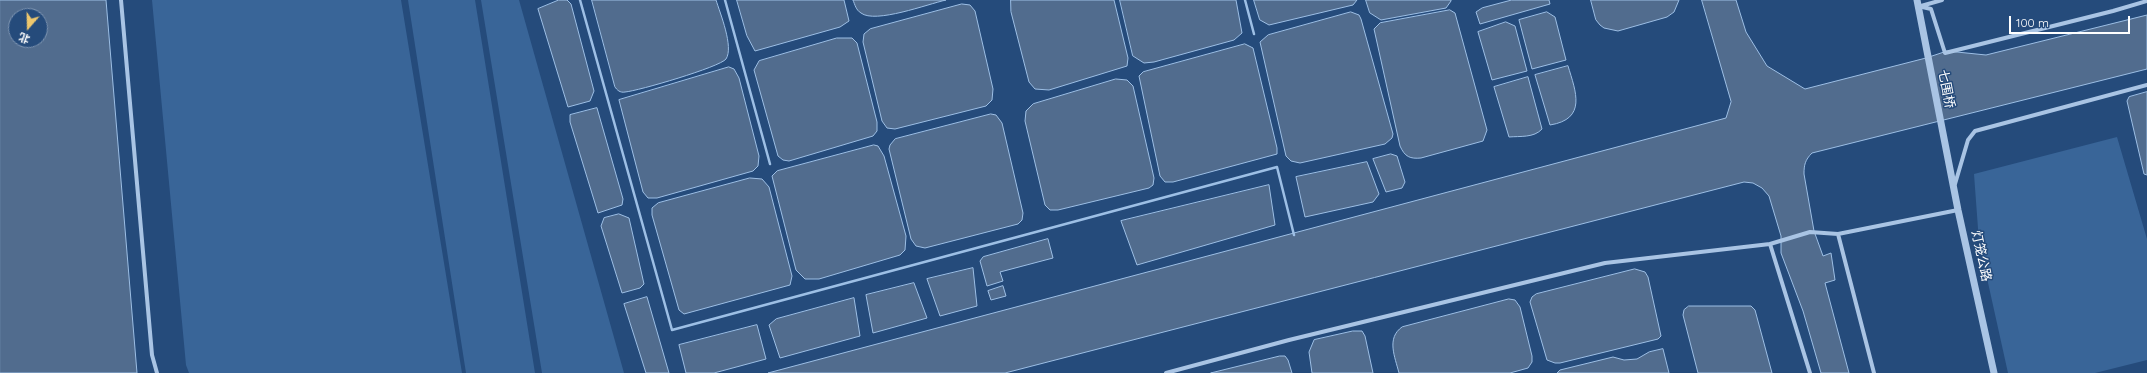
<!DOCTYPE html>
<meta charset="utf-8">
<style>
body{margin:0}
#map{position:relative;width:2147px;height:373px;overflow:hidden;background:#254b7b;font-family:Quicksand,"Noto Sans SC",sans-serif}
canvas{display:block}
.north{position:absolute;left:8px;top:8px;width:40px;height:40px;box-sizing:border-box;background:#254b7b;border:1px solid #7c93b0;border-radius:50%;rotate:200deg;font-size:11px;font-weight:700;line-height:16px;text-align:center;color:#fff}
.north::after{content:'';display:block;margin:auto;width:14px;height:18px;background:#edc76d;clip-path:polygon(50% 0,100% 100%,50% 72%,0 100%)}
.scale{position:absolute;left:2009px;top:16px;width:121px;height:18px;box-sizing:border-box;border:2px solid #fff;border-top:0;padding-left:5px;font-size:12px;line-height:14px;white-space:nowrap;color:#fff;-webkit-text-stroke:3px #254b7b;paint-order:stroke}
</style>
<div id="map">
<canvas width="2147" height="373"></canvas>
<div class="north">北</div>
<div class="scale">100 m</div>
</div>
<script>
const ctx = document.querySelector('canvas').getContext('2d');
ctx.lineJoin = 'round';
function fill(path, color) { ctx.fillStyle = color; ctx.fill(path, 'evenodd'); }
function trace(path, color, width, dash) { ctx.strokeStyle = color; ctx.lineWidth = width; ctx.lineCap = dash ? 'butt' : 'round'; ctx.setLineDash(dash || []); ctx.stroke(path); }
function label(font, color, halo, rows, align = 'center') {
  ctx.font = font + ' Quicksand,"Noto Sans SC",sans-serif'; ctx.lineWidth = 3; ctx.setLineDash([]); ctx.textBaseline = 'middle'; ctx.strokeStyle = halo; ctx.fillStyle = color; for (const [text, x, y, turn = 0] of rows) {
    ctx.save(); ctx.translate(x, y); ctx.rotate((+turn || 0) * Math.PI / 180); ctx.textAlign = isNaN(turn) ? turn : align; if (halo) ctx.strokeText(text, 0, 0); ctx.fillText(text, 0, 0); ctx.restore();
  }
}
fill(new Path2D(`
 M152,0H401L462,373H189L186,365Z
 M408,0H475L535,373H466Z
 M481,0H519L624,373H542Z
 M2117,137L2147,239V360L2095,373H2008L1979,242L1974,174Z`), '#396598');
const water = new Path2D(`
 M0,0H106L137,373H0ZM16,16H40V40H16Z
 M559,0H567L571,4L594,91L590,101L568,107L538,9Z
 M592,0H716C720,13 734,47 726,59C720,67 638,91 625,92C620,93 617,90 615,87Z
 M737,0H844L849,21L840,27L755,51L747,36Z
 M853,0H946C928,4 875,24 861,13C856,10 855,5 853,0Z
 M1011,0H1114L1128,58L1127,66L1049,90L1035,89L1029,82L1011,12Z
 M1120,0H1236L1242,33L1234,40L1154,62L1144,63L1133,56Z
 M1254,0H1357L1353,5L1269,25L1260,20Z
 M1366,0H1451V1L1446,8L1381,20L1370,13Z
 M1512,0H1549L1550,4L1480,24L1476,12L1482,8Z
 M1591,0H1679L1674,12L1667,17L1618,31L1604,28L1600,25L1596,20Z
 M1702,0H1736L1746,32L1767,66L1805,89L1926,58L1947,51L1986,55L2147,15V69L1812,153C1805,160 1804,165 1804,174L1814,231L1823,256L1831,253L1835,280L1825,283L1849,373H1821L1803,311L1781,253V236L1769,196L1762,188L1753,183L1744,182L1005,373H768L1726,118L1731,102Z
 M962,4L970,5L975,11L993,89L992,100L986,106L895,129L887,128L882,121L863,42L864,34L870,29Z
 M1450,10L1455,13L1487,130L1483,141L1421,158C1410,159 1405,157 1400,146L1374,29L1380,23Z
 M1351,12L1359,15L1361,19L1393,134L1392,138L1385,144L1300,163L1291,161L1286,156L1260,42L1268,35Z
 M1547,12L1555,17L1566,60L1532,69L1519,20Z
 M1506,22L1515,26L1527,71L1492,80L1478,32Z
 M837,38H852L857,43L877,122V131L873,136L789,161L783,160L778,156L754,70L759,61Z
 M1245,44L1253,48L1277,148V154L1173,182H1165L1160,176L1139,76L1143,72Z
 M1568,66C1576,92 1587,119 1550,125L1535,75Z
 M729,67L734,69L739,78L759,156L758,166L753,171L657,198H648L643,192L619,100Z
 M1528,77L1542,129C1534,138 1520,136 1509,137L1494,87Z
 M1116,79L1127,80L1133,86L1154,178L1153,185L1149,188L1058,210H1050L1045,205L1025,121L1026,111L1033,104Z
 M2147,92V175L2144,174L2127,101L2129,97Z
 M597,108L623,199L622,205L598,213L570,122V115Z
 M991,114L996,115L1002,123L1023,213L1022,220L1018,224L925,248L916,246L911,239L889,149L890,145L895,139Z
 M874,145L878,146L884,156L906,236L905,250L900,255L819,279H805L796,270L772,176L777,171Z
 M1391,154L1397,156L1405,182L1402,188L1386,192L1373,159Z
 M1367,162L1379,194L1373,202L1305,217L1296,177Z
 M750,178L762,179L769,187L792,276L790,285L684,314L679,310L652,215V208L658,203Z
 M1269,185L1275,225L1137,265L1121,221Z
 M619,214L629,218L644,284L640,288L622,293L601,226L604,218Z
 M1048,239L1053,258L1000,272L1003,281L987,286L980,261L983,257Z
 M973,268L977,306L940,316L927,279Z
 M1635,269L1645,272L1648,277L1661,336L1658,339L1560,363H1555L1547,360L1530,302L1532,297L1536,294Z
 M914,283L927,318L873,333L866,295Z
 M1003,286L1006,296L991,300L988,291Z
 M647,297L669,373H646L624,304Z
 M854,298L860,336L780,358L769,325L776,319Z
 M1509,299L1515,300L1520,307L1532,356V362L1528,368L1510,373H1399C1395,357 1386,338 1402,327Z
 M1689,306H1751L1755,310L1772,373H1698L1683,315L1684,310Z
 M757,325L766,359L714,373H686L679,345Z
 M1353,331H1362L1365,336L1373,373H1312L1309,352L1314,340Z
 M1663,349L1669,373H1557L1560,370L1613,357L1624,360L1637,359L1649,352Z
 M1280,356H1285L1288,360L1292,373H1211Z`);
fill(water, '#516c8e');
trace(water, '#9dbfe5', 1);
trace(new Path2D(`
 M580,0L672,330L1277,167L1294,235
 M725,0L770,164
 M1245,0L1254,34`), '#9dbfe5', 2.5);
trace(new Path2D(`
 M121,0L152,355L157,373
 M1918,6L1931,9L1945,53L2113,11L2147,1
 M1921,6L1942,0
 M1955,184L1968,140L1975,131L2147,85
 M1838,234L1874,373
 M1770,244L1810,373
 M1166,373L1289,340L1605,263L1770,244L1810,232L1838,234L1958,210`), '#a9c4e4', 4);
trace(new Path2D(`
 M1917,0L1958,210L1994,373`), '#a9c4e4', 7);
label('13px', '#fff', '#254b7b', [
 ["七围桥",1946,89,79],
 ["灯笼公路",1981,256,78]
]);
</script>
